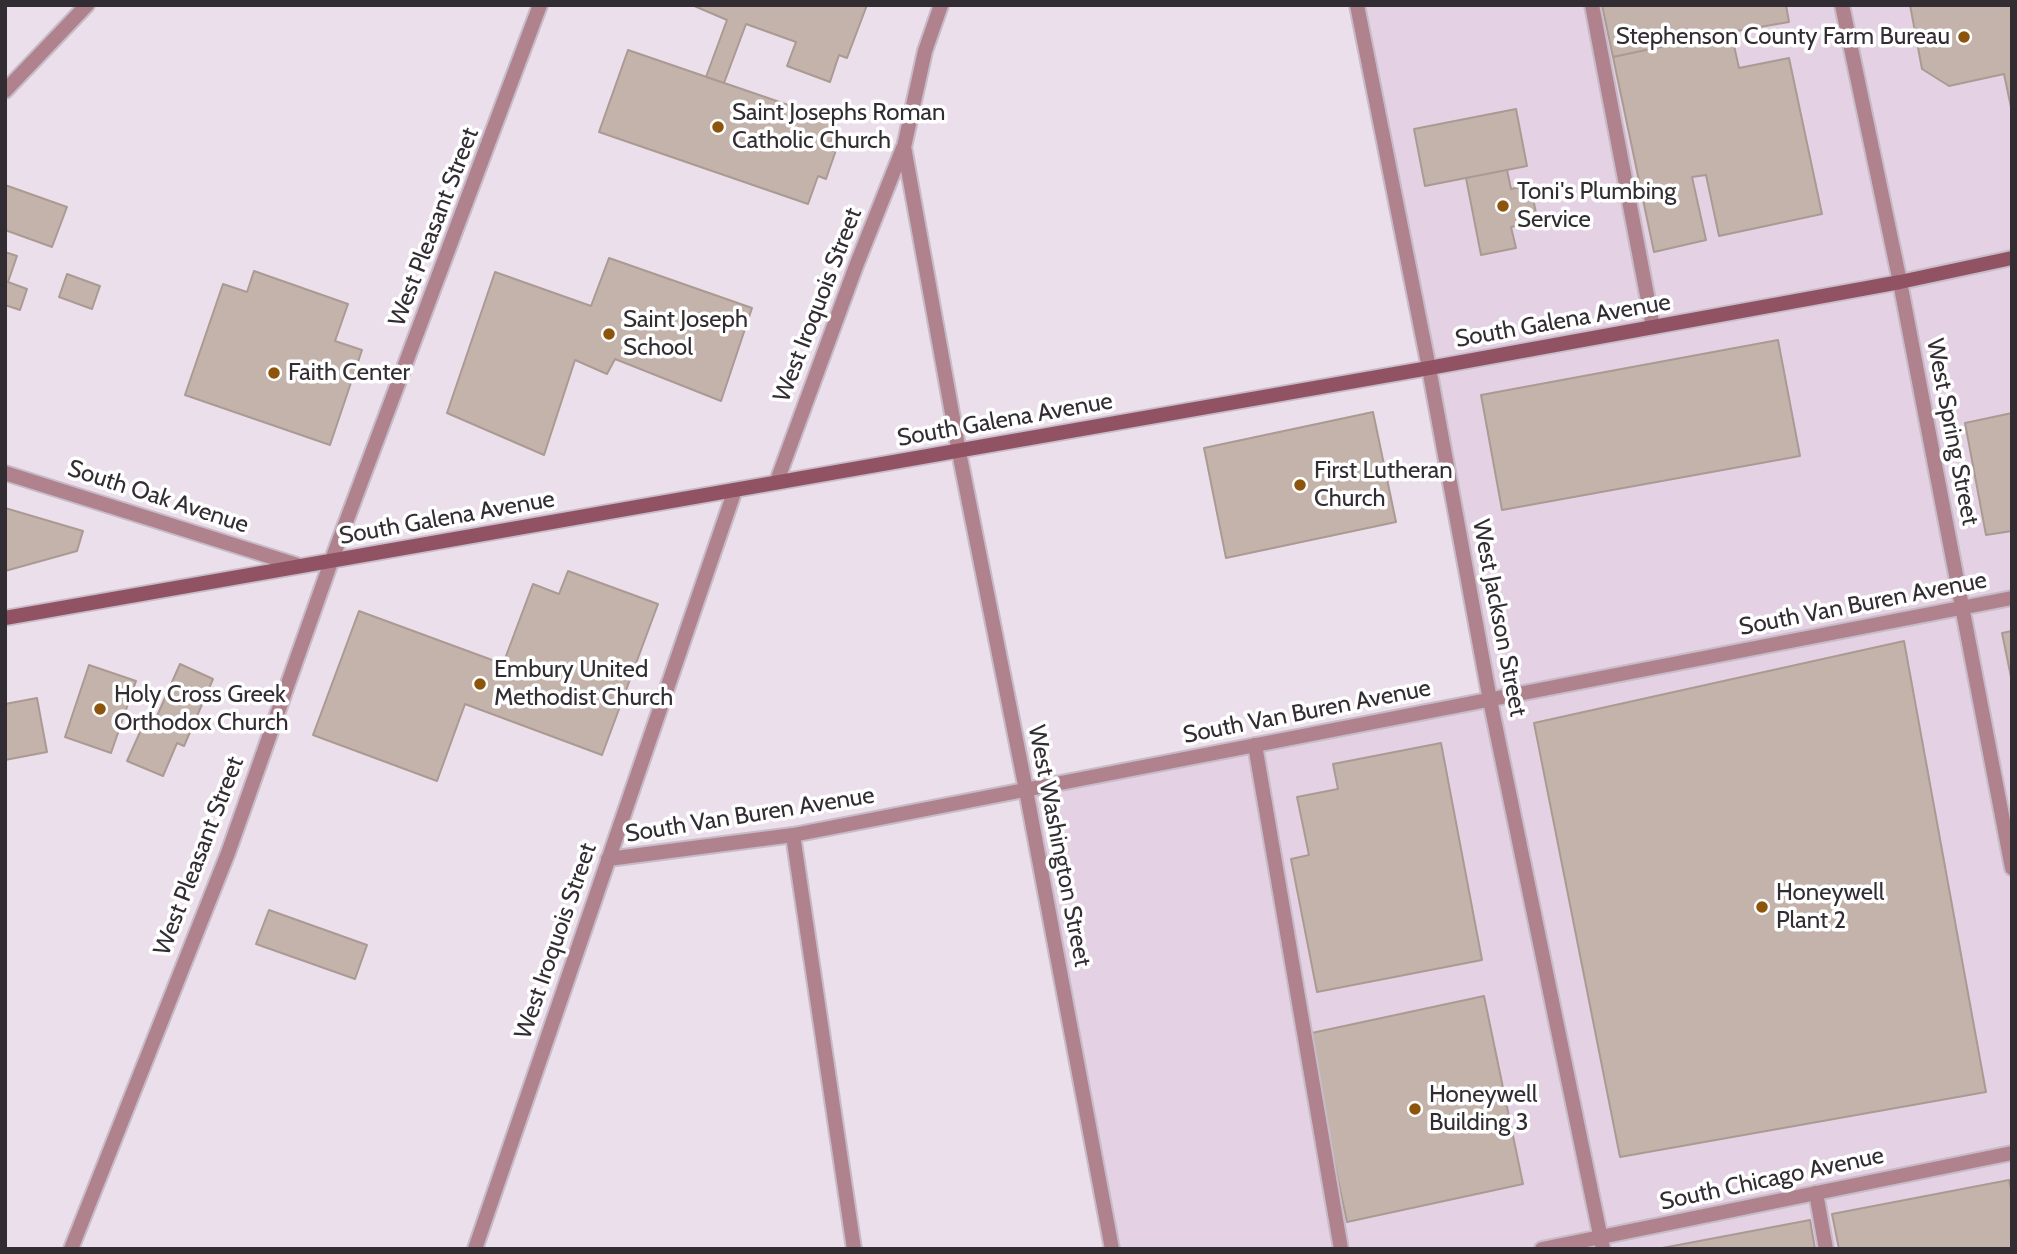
<!DOCTYPE html>
<style>
body{margin:0}
#map{position:relative;width:2017px;height:1254px;overflow:hidden;background:#ecdfec;font-family:Cabin,sans-serif}
canvas{display:block}
.frame{position:absolute;inset:0;border:7px solid #322d32;pointer-events:none}
</style>
<div id="map">
<canvas width="2017" height="1254"></canvas>
<div class="frame"></div>
</div>
<script>
const ctx = document.querySelector('canvas').getContext('2d');
ctx.lineJoin = 'round';
function fill(path, color) { ctx.fillStyle = color; ctx.fill(path, 'evenodd'); }
function trace(path, color, width, dash) { ctx.strokeStyle = color; ctx.lineWidth = width; ctx.lineCap = dash ? 'butt' : 'round'; ctx.setLineDash(dash || []); ctx.stroke(path); }
function label(font, color, halo, rows, align = 'center') {
  ctx.font = font + ' Cabin,sans-serif'; ctx.lineWidth = 7; ctx.setLineDash([]); ctx.textBaseline = 'middle'; ctx.strokeStyle = halo; ctx.fillStyle = color; for (const [text, x, y, turn = 0] of rows) {
    ctx.save(); ctx.translate(x, y); ctx.rotate((+turn || 0) * Math.PI / 180); ctx.textAlign = isNaN(turn) ? turn : align; if (halo) ctx.strokeText(text, 0, 0); ctx.fillText(text, 0, 0); ctx.restore();
  }
}
fill(new Path2D(`
 M1357,5H2012V1249H1112L1026,790L1490,700Z`), '#e4d2e4');
const building = new Path2D(`
 M692,5H867L847,58L839,55L830,82L787,66L796,42L746,24L724,83L706,77L727,20Z
 M1602,5H1786L1789,22L1731,32L1613,57Z
 M1910,5H2012V112L2004,74L1949,86L1922,69Z
 M1731,32L1739,68L1789,58L1822,214L1719,236L1706,175L1692,177L1706,240L1654,252L1613,57Z
 M628,50L838,122L829,148L836,150L826,179L818,176L808,204L599,132Z
 M1516,109L1527,166L1425,186L1414,129Z
 M1507,170L1511,189L1530,185L1538,222L1511,227L1516,248L1481,255L1466,178Z
 M5,185L67,207L52,247L5,230Z
 M5,252L17,256L8,282L27,289L20,310L5,305Z
 M609,258L752,308L721,401L615,359L607,374L575,360L544,455L447,413L495,272L591,306Z
 M254,271L348,304L335,341L362,350L330,445L185,395L223,284L247,292Z
 M67,274L100,286L92,309L59,297Z
 M1778,340L1800,456L1502,510L1481,395Z
 M1373,412L1396,522L1226,558L1204,448Z
 M2012,413V531L1986,535L1965,423Z
 M5,508L83,531L77,551L5,571Z
 M568,571L658,604L602,755L465,704L437,781L313,735L359,611L503,664L533,584L559,594Z
 M2012,631V682L2002,633Z
 M1904,641L1986,1092L1620,1157L1534,723Z
 M180,664L213,679L184,746L177,743L163,776L127,761L145,721L153,725Z
 M89,665L136,681L111,753L65,737Z
 M37,698L47,752L5,760V704Z
 M1441,743L1482,960L1317,992L1291,859L1309,855L1297,797L1338,789L1333,764Z
 M269,910L367,945L355,979L256,944Z
 M1484,996L1523,1184L1347,1222L1307,1034Z
 M2009,1180L2012,1194V1249H1839L1832,1214Z
 M1810,1220L1815,1249H1657Z`);
fill(building, '#c4b3ab');
trace(building, '#ab9a93', 2);
const service = new Path2D(`
 M1592,5L1653,327
 M1255,745L1341,1249
 M793,835L854,1249
 M1816,1193L1826,1249`);
const minor = new Path2D(`
 M941,5L925,51L904,147L959,452L1026,790L1112,1249
 M1357,5L1429,368L1490,700L1603,1249
 M1842,5L1900,282L2012,868
 M5,91L87,5
 M5,473L297,565
 M777,481L856,266L903,148
 M608,859L793,835L2012,598
 M71,1249L228,853L331,562L540,5
 M475,1249L735,490
 M1542,1249L2012,1153`);
const secondary = new Path2D(`
 M5,618L1429,368L1900,282L2012,258`);
trace(service, '#c7bbc7', 18);
trace(minor, '#c7bbc7', 18);
trace(secondary, '#c7bbc7', 18);
trace(service, '#af828d', 14);
trace(minor, '#af828d', 14);
trace(secondary, '#915264', 14);
for (const [x, y, r, color] of [
 [1964,37,7,"#8d550b"],
 [718,127,7,"#8d550b"],
 [1503,206,7,"#8d550b"],
 [609,334,7,"#8d550b"],
 [274,373,7,"#8d550b"],
 [1300,485,7,"#8d550b"],
 [480,684,7,"#8d550b"],
 [100,709,7,"#8d550b"],
 [1762,907,7,"#8d550b"],
 [1415,1109,7,"#8d550b"]
]) { const dot = new Path2D(); dot.arc(x, y, r, 0, 2 * Math.PI); ctx.fillStyle = color; ctx.fill(dot); trace(dot, '#fff', 2.5); }
label('24px', '#322d32', '#fff', [
 ["Stephenson County Farm Bureau",1950,37,"right"],
 ["Saint Josephs Roman",732,113],
 ["Catholic Church",732,141],
 ["Toni's Plumbing",1517,192],
 ["Service",1517,220],
 ["Saint Joseph",623,320],
 ["School",623,348],
 ["Faith Center",288,373],
 ["First Lutheran",1314,471],
 ["Church",1314,499],
 ["Embury United",494,670],
 ["Methodist Church",494,698],
 ["Holy Cross Greek",114,695],
 ["Orthodox Church",114,723],
 ["Honeywell",1776,893],
 ["Plant 2",1776,921],
 ["Honeywell",1429,1095],
 ["Building 3",1429,1123]
], 'left');
label('24px', '#322d32', '#fff', [
 ["West Pleasant Street",434,227,-69],
 ["West Iroquois Street",818,305,-69],
 ["South Galena Avenue",1563,321,-10],
 ["South Galena Avenue",1005,420,-10],
 ["West Spring Street",1952,432,79],
 ["South Oak Avenue",158,497,18],
 ["South Galena Avenue",447,518,-10],
 ["South Van Buren Avenue",1863,604,-11],
 ["West Jackson Street",1499,618,79],
 ["South Van Buren Avenue",1307,712,-11],
 ["South Van Buren Avenue",750,815,-9],
 ["West Washington Street",1059,846,79],
 ["West Pleasant Street",199,856,-69],
 ["West Iroquois Street",556,941,-71],
 ["South Chicago Avenue",1772,1179,-12]
]);
</script>
